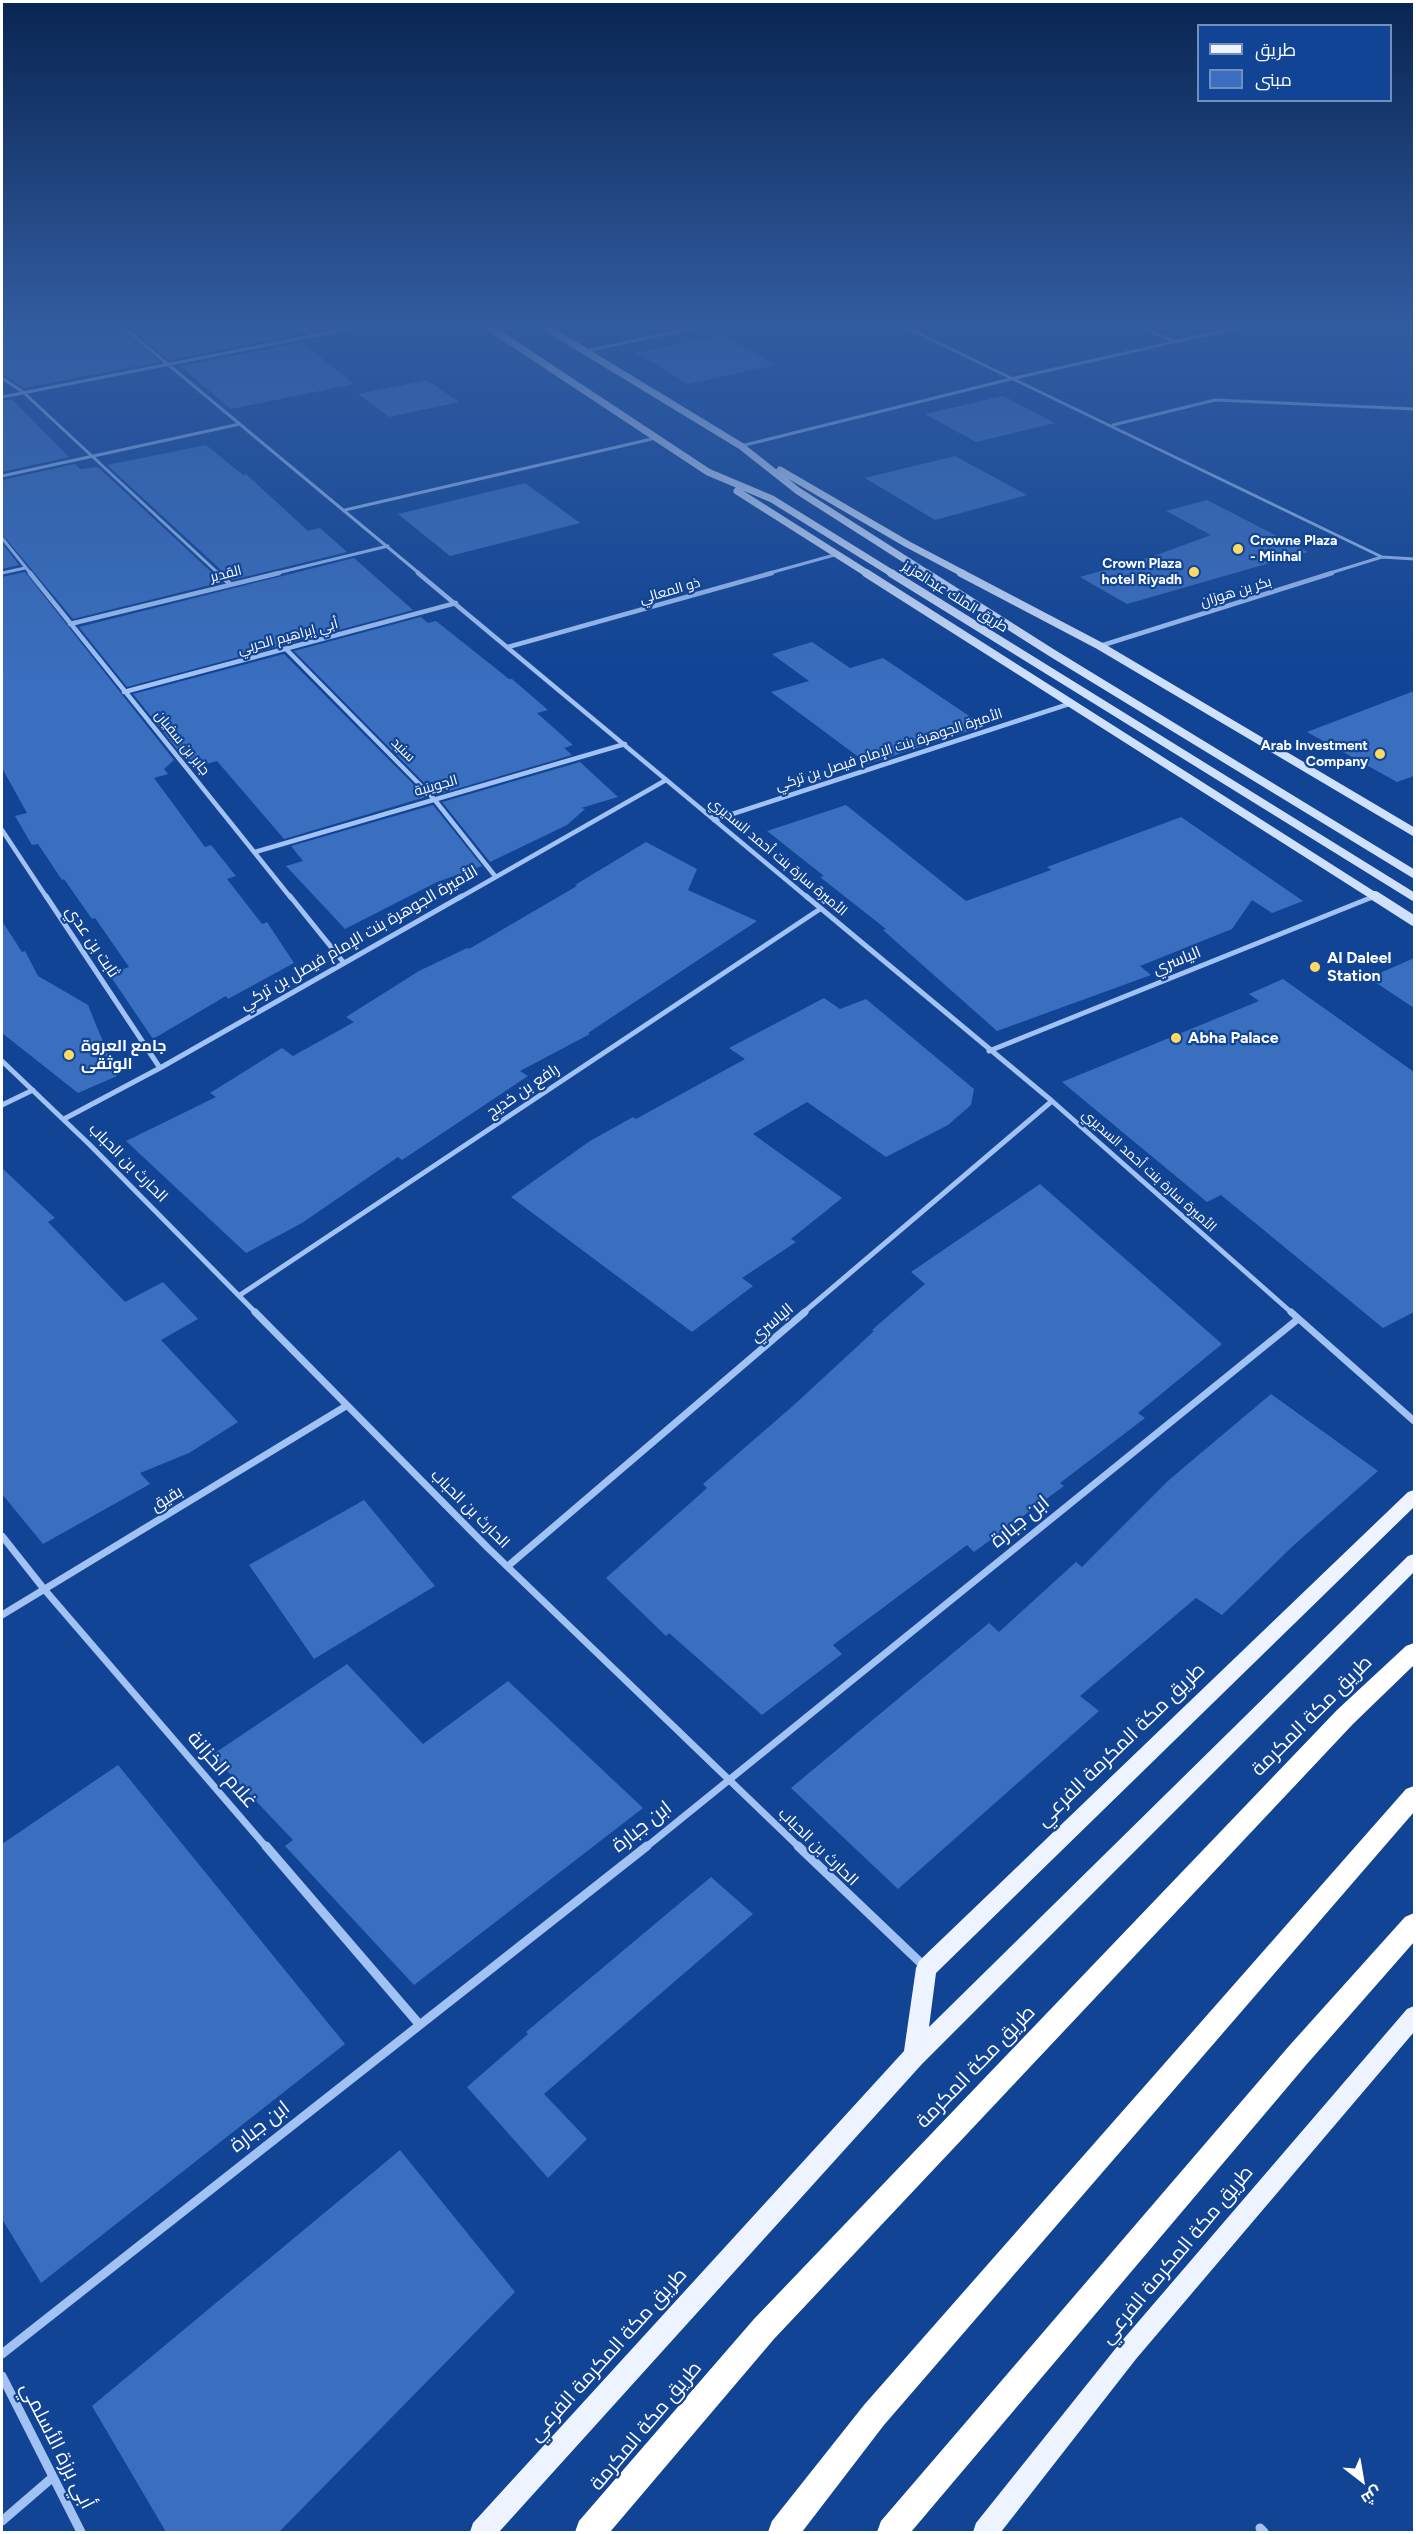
<!DOCTYPE html>
<meta charset="utf-8">
<style>
body{margin:0}
#map{position:relative;width:1416px;height:2534px;overflow:hidden;background:#114495;font-family:Figtree,Cairo,sans-serif}
canvas{display:block}
.frame{position:absolute;inset:0;border:3px solid #fff;pointer-events:none}
.legend{position:absolute;left:1197px;top:24px;width:195px;height:78px;box-sizing:border-box;background:#114495;border:2px solid #708fbf;margin:0;padding:8px 10px;list-style:none;font-size:18px;color:#fff}
.legend li{display:flex;align-items:center;gap:12px;height:30px}
.legend b{width:30px;border:2px solid #708fbf}
.north{position:absolute;left:1332px;top:2450px;width:60px;height:60px;-webkit-text-stroke:4px #114495;paint-order:stroke;rotate:149deg;font-size:16px;font-weight:700;line-height:24px;text-align:center;color:#fff}
.north::after{content:'';display:block;margin:auto;width:21px;height:27px;background:#fff;clip-path:polygon(50% 0,100% 100%,50% 72%,0 100%)}
</style>
<div id="map">
<canvas width="1416" height="2534"></canvas>
<div class="frame"></div>
<ul class="legend">
<li><b style="height:8px;background:#edf3ff"></b>طريق</li>
<li><b style="height:16px;background:#3a6ebe"></b>مبنى</li>
</ul>
<div class="north">ش</div>
</div>
<script>
const ctx = document.querySelector('canvas').getContext('2d');
ctx.lineJoin = 'round';
function fill(path, color) { ctx.fillStyle = color; ctx.fill(path, 'evenodd'); }
function trace(path, color, width, dash) { ctx.strokeStyle = color; ctx.lineWidth = width; ctx.lineCap = dash ? 'butt' : 'round'; ctx.setLineDash(dash || []); ctx.stroke(path); }
function label(font, color, halo, rows, align = 'center') {
  ctx.font = font + ' Figtree,Cairo,sans-serif'; ctx.lineWidth = 4.5; ctx.setLineDash([]); ctx.textBaseline = 'middle'; ctx.strokeStyle = halo; ctx.fillStyle = color; for (const [text, x, y, turn = 0] of rows) {
    ctx.save(); ctx.translate(x, y); ctx.rotate((+turn || 0) * Math.PI / 180); ctx.textAlign = isNaN(turn) ? turn : align; if (halo) ctx.strokeText(text, 0, 0); ctx.fillText(text, 0, 0); ctx.restore();
  }
}
fill(new Path2D(`
 M21,322H113L160,362L24,388L2,374V333L28,328Z
 M123,322H277L294,336L169,360Z
 M721,335L776,365L688,384L636,353Z
 M302,342L354,384L231,409L180,366Z
 M427,380L459,402L389,417L358,394Z
 M1003,396L1055,423L976,442L925,414Z
 M12,399L69,457L2,472V401Z
 M206,445L243,475L246,474L308,531L320,528L347,552L232,580L107,465Z
 M955,456L1027,495L935,520L865,478Z
 M75,464L80,469L98,467L222,582L73,619L2,534V480Z
 M525,483L580,523L450,556L398,514Z
 M1207,500L1308,552L1127,604L1080,577L1154,556L1211,535L1166,511Z
 M2,543L19,565L2,569Z
 M354,558L413,610L127,687L79,627Z
 M25,572L174,760L164,769L168,774L154,778L205,847L211,845L236,876L227,879L262,924L267,922L294,963L228,999L226,996L153,1039L109,974L129,967L95,918L92,919L64,879L62,880L38,844L32,845L15,816L27,813L2,768V577Z
 M421,617L428,623L436,621L509,679H512L548,710L537,713L573,745L564,748L572,755L436,795L294,651Z
 M812,642L850,668L883,658L984,726L868,764L771,692L809,681L772,654Z
 M284,654L426,797L284,839L217,761L192,768L133,694Z
 M1414,691V776L1397,782L1307,732Z
 M580,762L618,797L581,808L585,809L567,825L490,862L442,802Z
 M433,805L482,866L437,882L345,929L286,866L303,861L291,846Z
 M846,805L966,901L1051,870L1047,867L1181,817L1303,901L1272,913L1252,900L1232,929L1140,966L1151,975L997,1031L883,930L886,929L820,877L824,876L767,831Z
 M646,842L697,869L688,890L757,921L588,1033L590,1034L520,1071L528,1076L402,1160L398,1157L302,1223L246,1253L126,1141L216,1097L210,1093L282,1048L293,1056L354,1022L346,1017L419,971L467,948L469,949L577,886L575,885Z
 M2,921L22,952L25,951L38,976L88,1005L117,1076L78,1093L2,1033Z
 M1414,958V1008L1369,978Z
 M1283,979L1414,1072V1312L1383,1328L1221,1195L1207,1202L1062,1082L1259,1001L1249,994Z
 M824,998L840,1009L866,999L974,1089L971,1105L948,1125L886,1157L807,1102L753,1134L842,1198L791,1239L796,1242L742,1278L753,1286L692,1332L511,1197L590,1141L633,1117L636,1119L745,1059L729,1048Z
 M2,1168L55,1218L48,1222L125,1302L163,1282L198,1319L161,1340L238,1422L189,1453L140,1473L150,1484L43,1544L2,1494Z
 M1040,1184L1222,1344L1138,1413L1145,1418L1060,1483L1064,1486L974,1552L967,1545L833,1645L842,1654L762,1715L669,1633L666,1636L606,1578L707,1488L703,1484L795,1404L874,1331L872,1330L925,1284L911,1272Z
 M1271,1394L1378,1471L1294,1545L1222,1615L1196,1598L1080,1696L1099,1711L898,1889L791,1788L989,1623L999,1632L1076,1562L1082,1567L1170,1479Z
 M364,1500L435,1586L314,1659L249,1565Z
 M347,1664L423,1744L508,1681L643,1808L414,1985L285,1846L293,1840L212,1755Z
 M118,1765L345,2044L41,2283L2,2219V1844Z
 M711,1877L753,1914L544,2094L587,2139L548,2178L467,2087L528,2034L526,2032Z
 M400,2150L515,2292L279,2532H166L92,2406Z`), '#3a6ebe');
trace(new Path2D(`
 M117,322L420,574
 M293,322L313,336
 M895,322L1382,557
 M1128,322L1175,342
 M586,351L721,322
 M2,378L23,392L219,574
 M2,397L384,322
 M1113,425L1215,400L1414,409
 M741,446L1015,378L1263,322
 M2,476L240,424
 M345,510L656,438
 M2,538L31,574
 M2,573L25,568
 M273,574L388,546
 M766,574L838,554
 M1327,574L1382,557L1414,559`), '#a1c2f3', 3);
trace(new Path2D(`
 M30,573L291,898
 M218,573L230,584
 M418,573L808,898
 M70,624L279,573
 M1100,646L1332,573
 M508,647L772,573
 M286,649L434,799L495,876
 M124,692L456,603
 M714,820L1072,703
 M2,830L47,898
 M255,852L625,744
 M459,898L666,780
 M1371,898L1375,896`), '#a1c2f3', 4.5);
trace(new Path2D(`
 M46,896L160,1068
 M290,896L344,963
 M806,896L1052,1101L1292,1313
 M989,1051L1375,896
 M2,1061L90,1145L256,1313
 M2,1105L33,1090
 M64,1119L160,1068L462,896
 M240,1295L820,909
 M803,1313L1052,1101`), '#a1c2f3', 5);
trace(new Path2D(`
 M255,1312L488,1548L800,1848
 M1291,1312L1414,1421
 M2,1536L44,1589L267,1848
 M508,1566L805,1312
 M2,1615L346,1406
 M645,1848L1298,1319`), '#a1c2f3', 7);
trace(new Path2D(`
 M266,1846L419,2024
 M798,1846L924,1966
 M2,2354L647,1846
 M2,2376L81,2532
 M2,2521L53,2477
 M1260,2528L1264,2532`), '#a1c2f3', 9);
trace(new Path2D(`
 M481,322L708,472L772,499L893,574
 M537,322L741,446L798,491L928,574
 M780,470L907,544L964,574
 M737,491L868,574`), '#d0e1fd', 7);
trace(new Path2D(`
 M866,573L1377,898
 M891,573L1414,897
 M926,573L1052,653L1414,874
 M961,573L1100,646L1414,832`), '#d0e1fd', 8);
trace(new Path2D(`
 M1375,896L1414,921`), '#d0e1fd', 10);
fill(new Path2D(`
 M1414,1490V1507L936,1973L929,2027L1408,1556L1414,1554V1572L922,2064L499,2532H470L473,2523L904,2051L916,1968L919,1961L1408,1492Z
 M1414,2006V2032L1136,2359L1001,2532H973L976,2523L1120,2343L1407,2009Z`), '#edf3ff');
fill(new Path2D(`
 M1414,1643V1665L1353,1724L774,2339L610,2532H575L579,2521L754,2319L1337,1710L1406,1646Z
 M1414,1786V1812L884,2425L802,2532H768L772,2521L864,2405L1406,1789Z
 M1414,1913V1942L1307,2064L911,2532H877L881,2521L1289,2046L1405,1917Z`), '#fff');
const sky = ctx.createLinearGradient(0, 0, 0, 677);
sky.addColorStop(0, '#092552');
sky.addColorStop(0.48, '#325ca0');
sky.addColorStop(1, '#325ca000');
ctx.fillStyle = sky;
ctx.fillRect(0, 0, 1416, 677);
for (const [x, y, r, color] of [
 [1238,549,6,"#ffda63"],
 [1194,572,6,"#ffda63"],
 [1380,754,6,"#ffda63"],
 [1315,967,6,"#ffda63"],
 [1176,1038,6,"#ffda63"],
 [69,1055,6,"#ffda63"]
]) { const dot = new Path2D(); dot.arc(x, y, r, 0, 2 * Math.PI); ctx.fillStyle = color; ctx.fill(dot); trace(dot, '#114495', 2); }
label('bold 14px', '#fff', '#114495', [
 ["Crowne Plaza",1250,541,"left"],
 ["- Minhal",1250,557,"left"],
 ["Crown Plaza",1182,564],
 ["hotel Riyadh",1182,580],
 ["Arab Investment",1368,746],
 ["Company",1368,762]
], 'right');
label('14px', '#fff', '#114495', [
 ["القدير",226,574,-14],
 ["ذو المعالي",670,591,-16],
 ["بكر بن هوزان",1236,592,-17],
 ["طريق الملك عبدالعزيز",955,597,32],
 ["أبي إبراهيم الحربي",288,637,-15],
 ["جابر بن سفيان",182,743,51],
 ["سنيد",403,750,45],
 ["الأميرة الجوهرة بنت الإمام فيصل بن تركي",889,750,-18],
 ["الجوينبة",436,786,-16],
 ["الأميرة سارة بنت أحمد السديري",778,857,40],
 ["الأميرة سارة بنت أحمد السديري",1149,1171,42]
]);
label('16px', '#fff', '#114495', [
 ["الأميرة الجوهرة بنت الإمام فيصل بن تركي",359,938,-30],
 ["ثابت بن عدي",92,942,56],
 ["الياسري",1177,961,-22],
 ["رافع بن خديج",523,1091,-34],
 ["الحارث بن الحباب",128,1163,45],
 ["الياسري",772,1323,-40],
 ["بقيق",167,1499,-31],
 ["الحارث بن الحباب",470,1509,45],
 ["الحارث بن الحباب",818,1847,44]
]);
label('bold 16px', '#fff', '#114495', [
 ["Al Daleel",1327,958],
 ["Station",1327,976],
 ["Abha Palace",1188,1038],
 ["جامع العروة",81,1046],
 ["الوثقى",81,1064]
], 'left');
label('20px', '#fff', '#114495', [
 ["ابن جبارة",1020,1522,-39],
 ["طريق مكة المكرمة",1312,1716,-45],
 ["طريق مكة المكرمة الفرعي",1121,1745,-44],
 ["غلام الخزانة",222,1770,49],
 ["ابن جبارة",642,1827,-38],
 ["طريق مكة المكرمة",976,2067,-46],
 ["ابن جبارة",260,2127,-38],
 ["طريق مكة المكرمة الفرعي",1177,2255,-50],
 ["طريق مكة المكرمة الفرعي",608,2355,-48],
 ["طريق مكة المكرمة",646,2426,-50],
 ["أبي برزة الأسلمي",57,2446,63]
]);
</script>
